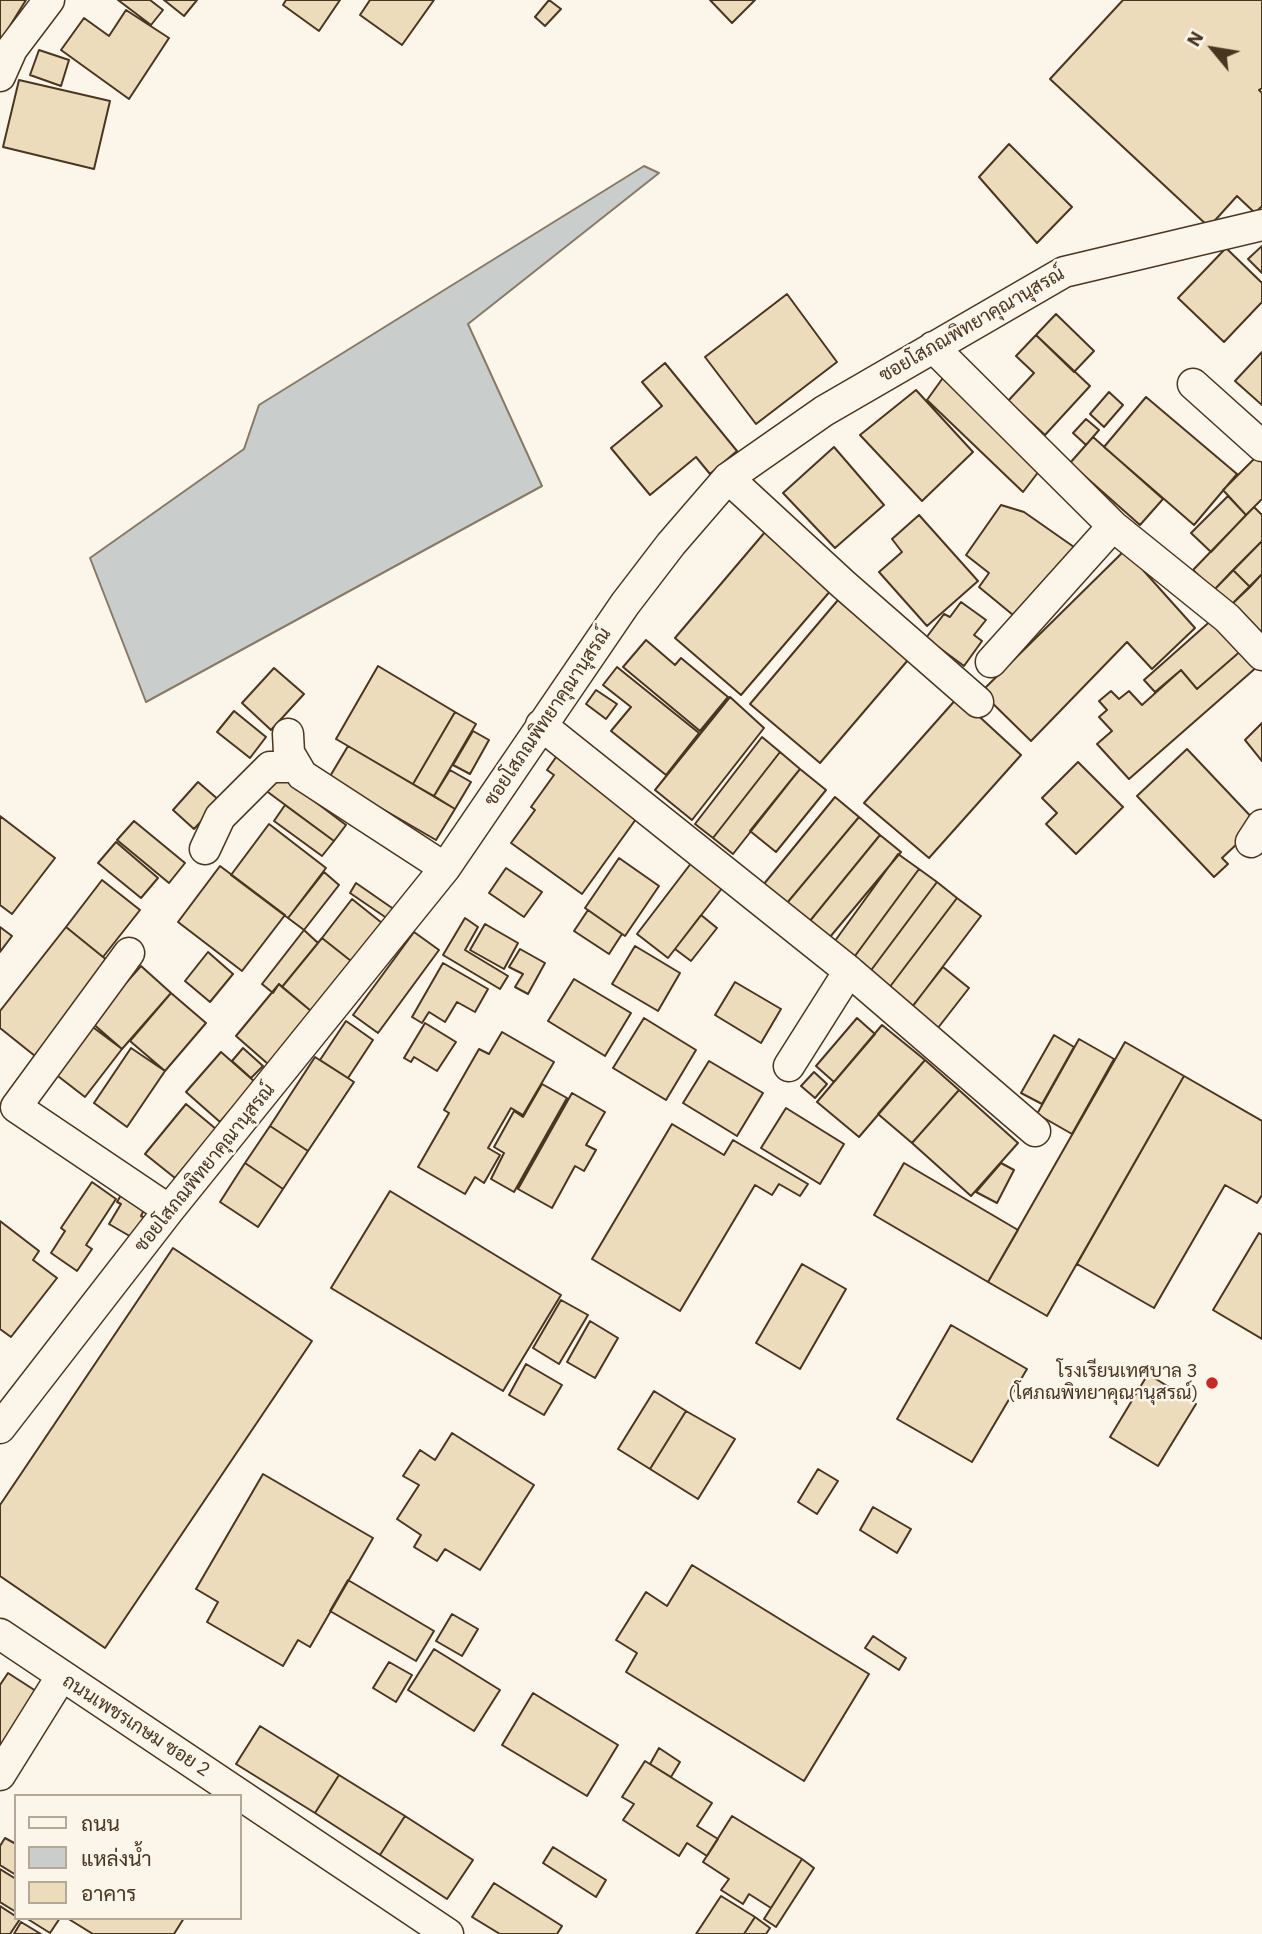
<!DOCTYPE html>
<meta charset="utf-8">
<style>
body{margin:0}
#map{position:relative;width:1262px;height:1934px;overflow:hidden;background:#fbf6e9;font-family:"IBM Plex Sans",Sarabun,sans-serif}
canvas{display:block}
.legend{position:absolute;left:14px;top:1794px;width:228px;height:126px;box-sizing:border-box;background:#fbf6e9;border:2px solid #b4a999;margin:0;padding:9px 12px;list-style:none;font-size:21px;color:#4a3520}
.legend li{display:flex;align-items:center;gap:14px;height:35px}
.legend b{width:35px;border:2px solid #b4a999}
.north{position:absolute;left:1178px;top:14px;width:70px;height:70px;-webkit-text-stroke:5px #fbf6e9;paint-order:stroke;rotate:300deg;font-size:19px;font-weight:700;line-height:28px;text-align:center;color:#4a3520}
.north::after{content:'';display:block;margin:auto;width:24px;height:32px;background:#4a3520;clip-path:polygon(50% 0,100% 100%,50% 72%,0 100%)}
</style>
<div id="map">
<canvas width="1262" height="1934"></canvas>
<ul class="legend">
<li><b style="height:9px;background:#fbf6e9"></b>ถนน</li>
<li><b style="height:19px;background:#c9cecd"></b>แหล่งน้ำ</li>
<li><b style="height:19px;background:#ecdcbc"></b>อาคาร</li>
</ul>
<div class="north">N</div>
</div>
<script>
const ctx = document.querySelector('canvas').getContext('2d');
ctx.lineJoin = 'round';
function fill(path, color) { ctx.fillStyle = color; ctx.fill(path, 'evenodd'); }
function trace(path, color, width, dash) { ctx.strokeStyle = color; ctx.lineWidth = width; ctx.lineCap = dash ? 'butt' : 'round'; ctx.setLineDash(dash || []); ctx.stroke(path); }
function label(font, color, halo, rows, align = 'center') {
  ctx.font = font + ' "IBM Plex Sans",Sarabun,sans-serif'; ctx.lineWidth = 5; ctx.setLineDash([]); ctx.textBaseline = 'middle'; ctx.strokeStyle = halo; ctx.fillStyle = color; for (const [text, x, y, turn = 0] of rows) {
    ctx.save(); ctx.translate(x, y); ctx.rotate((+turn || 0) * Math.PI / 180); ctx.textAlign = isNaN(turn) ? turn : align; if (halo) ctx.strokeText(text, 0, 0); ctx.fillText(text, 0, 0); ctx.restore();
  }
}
const water = new Path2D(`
 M644,166L659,173L468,324L542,486L146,702L90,558L244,449L259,405Z`);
fill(water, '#c9cecd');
trace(water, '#887966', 2);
const building = new Path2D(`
 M0,0H26L0,42Z
 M118,0H150L163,10L151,25Z
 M164,0H197L184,16Z
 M286,0H340L319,31L283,5Z
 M370,0H434L402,45L360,15Z
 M549,0L561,9L545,26L535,17Z
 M710,0H755L732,23Z
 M1123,0H1262V88L1259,90L1262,93V206L1255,213L1237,196L1209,227L1050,79Z
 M126,10L169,38L129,99L61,50L84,18L109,36Z
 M39,50L69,60L61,86L30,75Z
 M19,80L110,101L94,169L3,147Z
 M1009,144L1072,207L1037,243L979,177Z
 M1262,246V273L1248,259Z
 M1226,248L1262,283V302L1224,342L1178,298Z
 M787,294L837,362L756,424L705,357Z
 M1056,314L1094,351L1074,372L1036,335Z
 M1036,335L1090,386L1045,435L1008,401L1034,373L1016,356Z
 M1262,352V405L1235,381Z
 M665,363L737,451L710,474L696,457L650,495L611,448L662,406L642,382Z
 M945,375L1043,466L1023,492L927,400Z
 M916,390L973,452L922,501L860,435Z
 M1109,392L1123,405L1104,427L1090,414Z
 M1146,397L1237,474L1194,525L1104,447Z
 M1086,419L1099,430L1086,445L1073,433Z
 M1093,437L1163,499L1140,525L1070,463Z
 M834,447L884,505L835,548L783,493Z
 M1258,455L1262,459V499L1246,515L1223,490Z
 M1228,496L1246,515L1211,552L1191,533Z
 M1001,505L1024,512L1074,547L1013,615L979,587L989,573L966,555Z
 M1254,507L1262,515V541L1214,590L1193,570Z
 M919,515L978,581L927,626L879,572L902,552L892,539Z
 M765,532L832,589L741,695L675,638Z
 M1262,541V574L1250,587L1233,570Z
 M1125,550L1195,628L1152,669L1127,642L1031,741L981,692Z
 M1233,570L1250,587L1230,606L1214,590Z
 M1262,574V638L1230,606Z
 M838,600L908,660L820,763L750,704Z
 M961,602L986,620L974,635L982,641L964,666L926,638L944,614L950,617Z
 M1215,617L1243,649L1197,689L1181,670L1155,692L1144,680Z
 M646,640L675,665L681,658L728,697L700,731L623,667Z
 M1243,649L1258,666L1129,779L1097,744L1112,731L1099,717L1107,710L1099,701L1111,691L1119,699L1129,691L1142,705L1181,670L1197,689Z
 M378,666L455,712L413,784L336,739Z
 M617,667L699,733L666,775L611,731L631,707L603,685Z
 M274,668L304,694L271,730L242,703Z
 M596,690L617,704L606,719L586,704Z
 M730,697L764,728L692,820L655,790Z
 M958,697L1021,755L929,858L864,803Z
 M234,711L266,737L250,758L217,732Z
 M455,712L476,724L434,796L413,784Z
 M1262,723V761L1245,740Z
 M473,731L489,740L470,774L453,765Z
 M762,737L780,752L713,838L695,824Z
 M348,746L455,809L436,840L329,778Z
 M1187,749L1258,824L1222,858L1228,864L1214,877L1137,796Z
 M561,750L644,808L582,894L511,843L535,810L531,807L554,775L547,770Z
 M780,752L800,769L733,854L713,838Z
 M1078,762L1123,807L1076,854L1046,824L1057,813L1042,798Z
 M800,769L826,790L776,852L750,831Z
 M273,770L346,825L334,841L261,787Z
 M450,770L471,782L455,809L434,796Z
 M198,782L220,801L194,829L173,810Z
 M835,797L859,817L782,909L759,890Z
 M285,805L334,841L322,856L274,821Z
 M0,816L55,858L12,914L0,905Z
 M859,817L880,835L805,927L782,909Z
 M134,821L185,863L169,883L117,840Z
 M269,824L326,868L288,918L231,875Z
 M880,835L901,852L825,943L805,927Z
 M116,842L158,878L141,898L98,863Z
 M898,854L919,869L852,960L832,945Z
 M619,858L659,886L625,936L585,908Z
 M692,862L723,887L668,958L637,934Z
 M220,866L285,915L242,971L178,922Z
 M506,868L542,892L524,917L489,893Z
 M919,869L937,882L869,973L852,960Z
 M324,872L339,885L304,930L288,918Z
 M102,880L140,910L103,957L66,927Z
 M937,882L957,898L889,988L869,973Z
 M356,883L395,910L388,919L350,893Z
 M957,898L981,916L913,1006L889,988Z
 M352,899L382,923L351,961L322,938Z
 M588,910L622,934L609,954L574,931Z
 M701,915L717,928L691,961L675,949Z
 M465,918L478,927L465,950L508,976L500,989L443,955Z
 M485,924L518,943L504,969L470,950Z
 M0,927L12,936L0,952Z
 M66,927L108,961L35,1056L0,1028V1011Z
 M304,930L318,943L282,987L279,984L273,993L262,984Z
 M414,932L439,950L378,1033L353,1015Z
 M322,938L351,961L311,1011L282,987Z
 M635,946L680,973L658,1011L612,984Z
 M520,949L545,963L528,994L515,987L523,974L509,967Z
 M208,952L233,974L210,1002L185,981Z
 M443,963L488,989L475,1012L457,1002L445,1022L429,1012L422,1023L412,1017Z
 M141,966L171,993L122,1049L91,1022Z
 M943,967L969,988L934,1033L908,1012Z
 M574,979L631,1013L605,1056L548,1021Z
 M735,982L781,1009L761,1043L715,1015Z
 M279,984L311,1011L268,1064L236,1036Z
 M171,993L206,1023L165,1071L130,1041Z
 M644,1018L696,1050L666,1100L613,1068Z
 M857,1018L875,1034L834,1082L816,1066Z
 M346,1021L373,1040L348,1078L320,1060Z
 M425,1023L456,1042L437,1071L414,1057L411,1062L404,1058Z
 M90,1025L122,1049L85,1097L54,1073Z
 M882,1025L925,1060L859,1137L817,1102Z
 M502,1032L554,1062L523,1115L511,1108L488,1148L500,1155L484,1183L475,1177L465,1194L418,1167L449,1113L444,1110L479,1049L489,1054Z
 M1054,1035L1074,1047L1042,1104L1021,1093Z
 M1079,1039L1114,1059L1072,1134L1037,1114Z
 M1125,1042L1184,1076L1047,1316L988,1282Z
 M131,1048L165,1071L127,1127L94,1103Z
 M243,1048L263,1066L251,1078L232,1061Z
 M221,1052L255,1082L220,1122L186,1092Z
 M315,1057L354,1082L308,1151L270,1126Z
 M925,1060L959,1090L912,1143L878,1114Z
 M709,1061L763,1093L737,1136L683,1103Z
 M814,1072L827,1084L815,1098L801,1086Z
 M1184,1076L1262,1121V1195L1257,1203L1225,1185L1154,1308L1077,1264Z
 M542,1084L567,1098L514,1192L491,1179L504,1153L494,1147L514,1111L523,1117Z
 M959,1090L1018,1143L971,1196L912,1143Z
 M572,1093L605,1112L586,1145L596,1150L584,1171L575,1166L552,1208L518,1189Z
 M186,1104L216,1129L175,1178L145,1154Z
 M786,1108L844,1144L820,1184L761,1148Z
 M672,1124L724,1155L733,1140L808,1184L800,1196L779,1184L772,1195L755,1185L680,1311L592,1259Z
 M270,1126L308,1151L283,1189L245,1163Z
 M245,1163L283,1189L258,1227L220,1202Z
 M904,1163L1018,1230L988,1282L874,1215Z
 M1001,1163L1014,1170L997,1203L976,1192Z
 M92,1182L116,1199L86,1245L92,1249L77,1271L51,1253L65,1231L61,1228Z
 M390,1191L561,1295L503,1391L331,1288Z
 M121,1195L145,1208L141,1216L145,1218L133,1238L109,1224L121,1204L117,1202Z
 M0,1221L39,1251L33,1260L57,1278L11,1337L0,1329Z
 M1259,1233L1262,1235V1339L1213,1310Z
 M173,1248L312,1341L105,1648L0,1576V1505Z
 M802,1264L846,1289L800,1369L756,1343Z
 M561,1300L588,1315L559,1364L533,1348Z
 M590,1321L618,1338L595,1378L567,1362Z
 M951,1325L1027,1369L972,1462L897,1419Z
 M526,1364L562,1385L544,1415L509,1395Z
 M1148,1374L1196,1404L1158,1466L1110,1437Z
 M654,1391L686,1411L650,1469L618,1449Z
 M686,1411L735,1439L698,1499L650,1469Z
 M452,1433L534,1485L480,1570L445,1549L437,1561L414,1547L421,1535L397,1519L419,1485L403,1476L420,1450L435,1460Z
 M818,1469L838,1481L817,1514L798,1502Z
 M263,1474L373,1538L310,1647L298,1640L283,1666L207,1622L218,1602L196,1589Z
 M873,1507L911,1529L897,1553L860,1530Z
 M692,1565L869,1674L804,1781L626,1672L637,1653L616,1640L646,1592L667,1606Z
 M348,1580L434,1631L416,1661L330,1611Z
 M452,1614L478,1629L462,1656L436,1641Z
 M873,1636L906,1658L899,1670L865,1648Z
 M434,1649L500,1690L474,1731L408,1690Z
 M389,1662L412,1675L396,1702L373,1688Z
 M8,1673L39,1693L0,1756V1685Z
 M533,1693L618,1745L587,1796L502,1745Z
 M260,1726L339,1775L315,1813L236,1764Z
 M659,1748L680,1762L671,1777L650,1764Z
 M645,1761L712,1803L697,1826L718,1839L707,1856L687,1843L679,1856L623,1820L634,1804L622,1797Z
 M339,1775L405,1816L380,1855L315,1813Z
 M405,1816L473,1860L447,1899L380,1855Z
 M732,1816L802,1859L771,1908L749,1894L743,1904L721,1890L729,1879L703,1862Z
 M5,1838L16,1844V1875L0,1865V1846Z
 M553,1847L606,1880L596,1897L543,1863Z
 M802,1859L814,1868L776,1927L764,1919Z
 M0,1869L16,1879V1912L0,1902Z
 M494,1883L562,1926L557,1934H500L472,1917Z
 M721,1896L755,1917L744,1934H696Z
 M0,1906L20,1919L10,1934H0Z
 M755,1917L770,1928L766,1934H744Z
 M26,1918H60L50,1933Z
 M67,1918H184L174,1934H93Z
 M21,1922L41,1934H14Z`);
fill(building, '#ecdcbc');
trace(building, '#4a3520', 2);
const street = new Path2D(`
 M0,76L12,49L49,0
 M933,347L1113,526L1227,618L1262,655
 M1193,384L1262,446
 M728,478L843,584L978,702
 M991,662L1113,526
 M541,725L849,971L1035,1131
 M288,734L289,753L302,775L445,868
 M1251,842L1262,825
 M205,849L220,817L270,767H297
 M129,953L16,1107L169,1210
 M789,1066L849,971
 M0,1428L169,1210L445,868L625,604L671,544L728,478L824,411L1064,272L1262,225
 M0,1634L448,1934
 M0,1775L61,1677`);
trace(street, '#4a3520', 33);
trace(street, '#fbf6e9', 30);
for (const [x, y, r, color] of [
 [1212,1383,7,"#c62828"]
]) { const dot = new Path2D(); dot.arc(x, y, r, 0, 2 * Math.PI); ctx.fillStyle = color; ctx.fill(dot); trace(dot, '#fbf6e9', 2.5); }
label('19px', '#4a3520', '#fbf6e9', [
 ["ซอยโสภณพิทยาคุณานุสรณ์",972,325,-30],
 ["ซอยโสภณพิทยาคุณานุสรณ์",548,717,-56],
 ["ซอยโสภณพิทยาคุณานุสรณ์",205,1168,-51],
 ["ถนนเพชรเกษม ซอย 2",136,1726,33]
]);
label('19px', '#4a3520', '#fbf6e9', [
 ["โรงเรียนเทศบาล 3",1198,1372],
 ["(โศภณพิทยาคุณานุสรณ์)",1198,1394]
], 'right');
</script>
